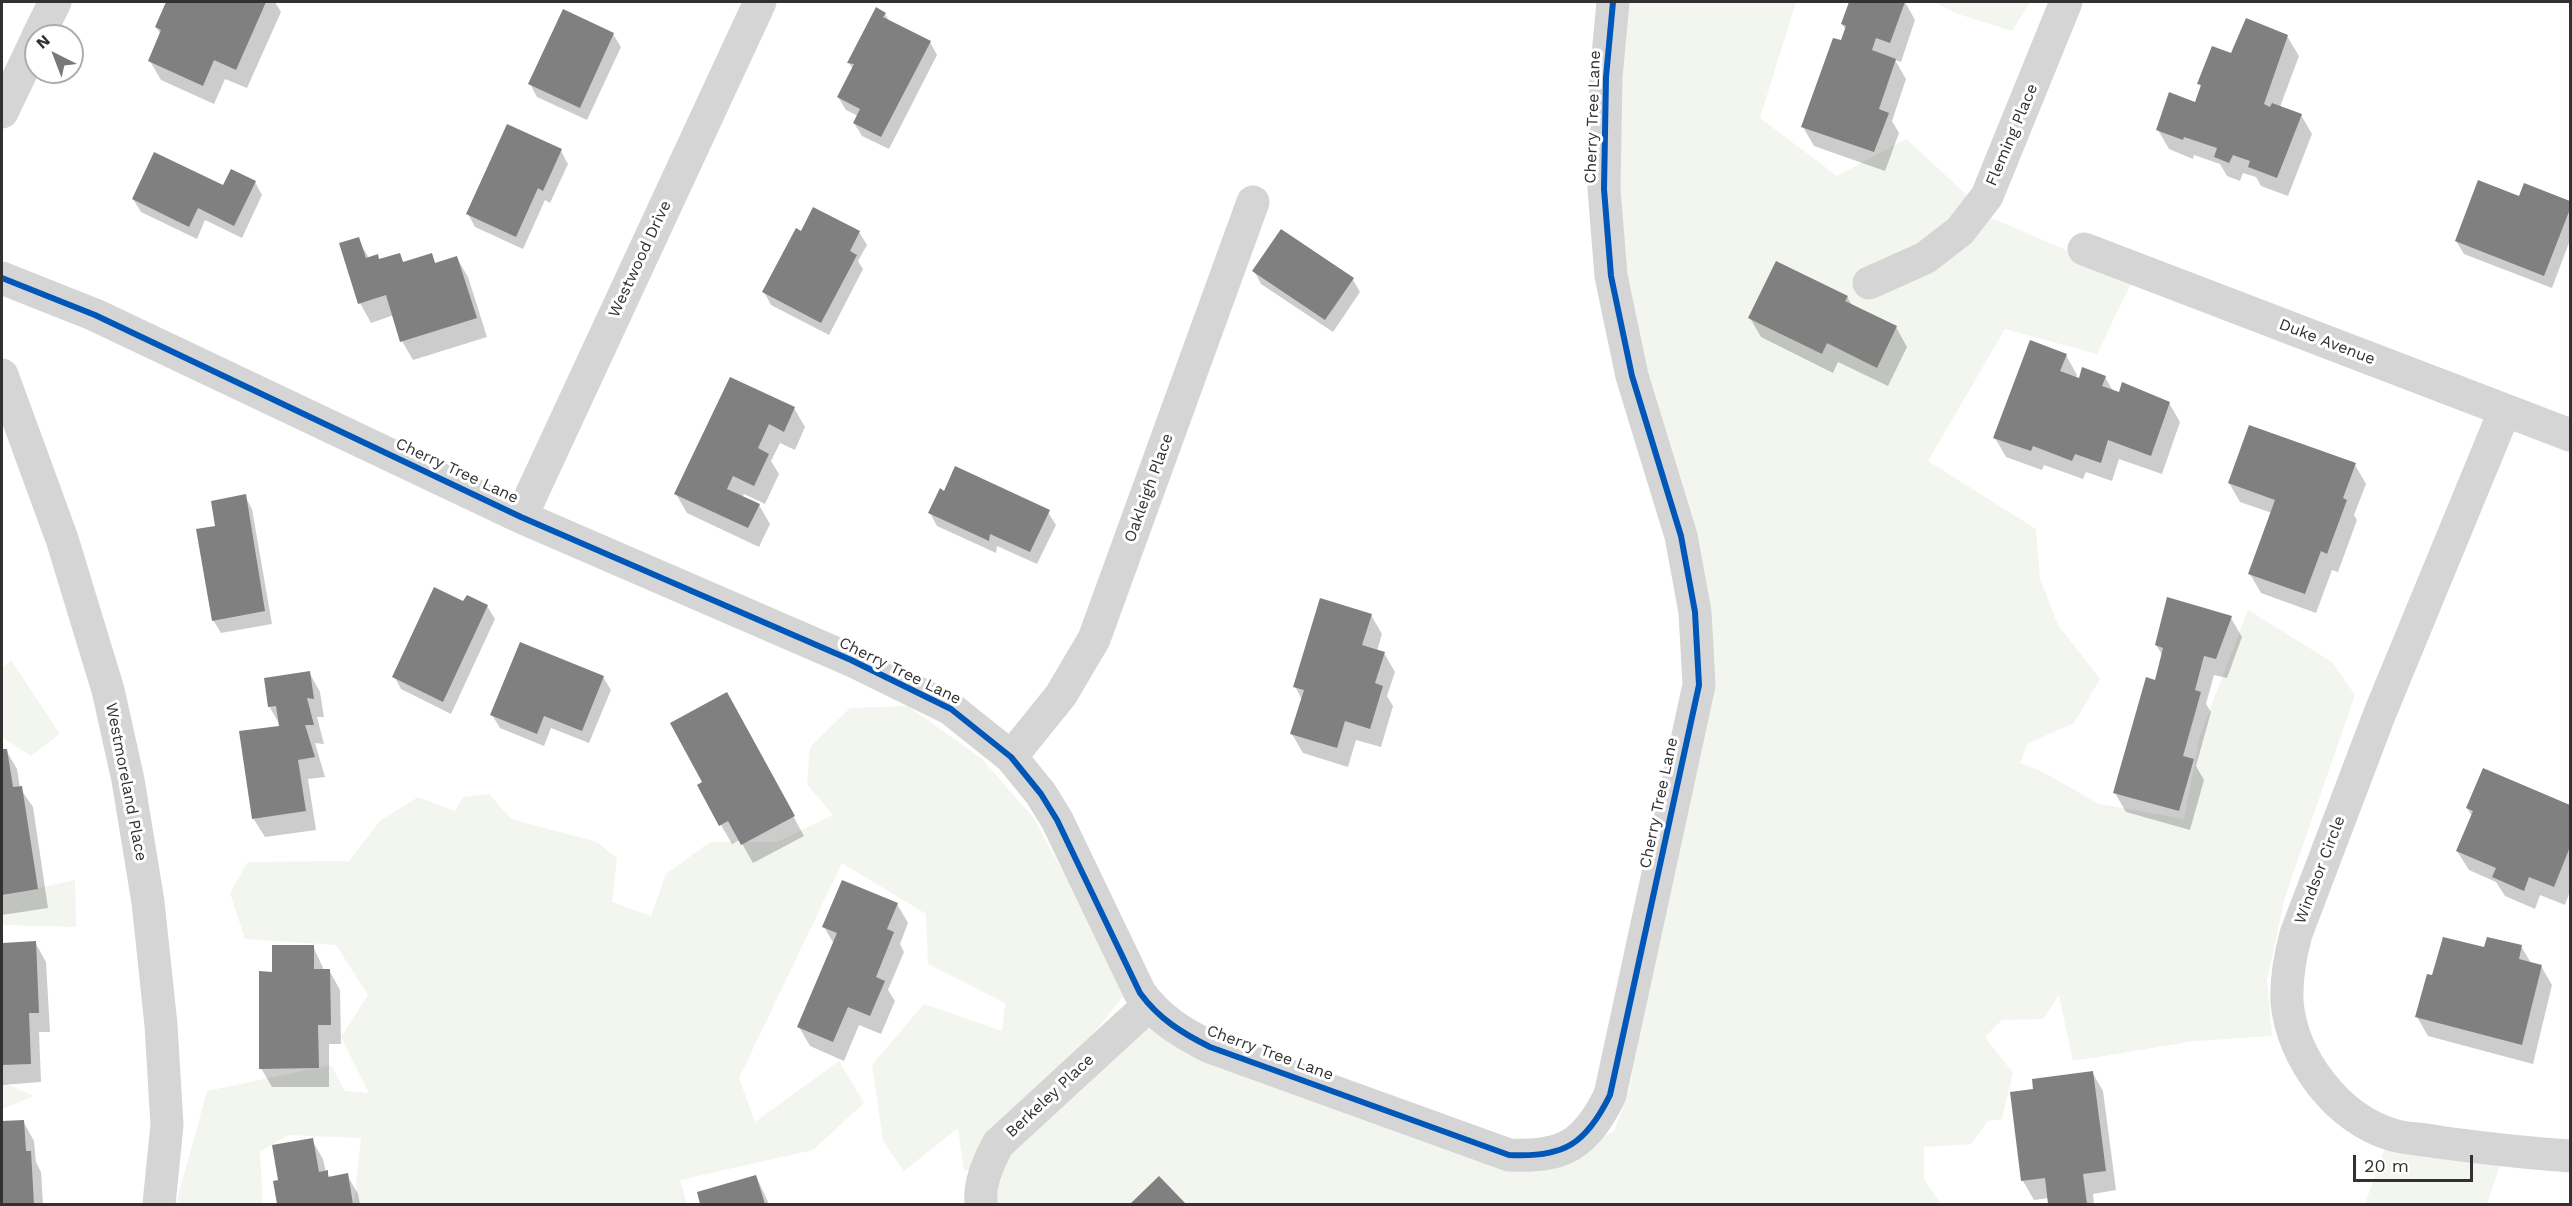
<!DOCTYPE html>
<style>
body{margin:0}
#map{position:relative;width:2572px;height:1206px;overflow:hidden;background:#fff;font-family:"Work Sans",sans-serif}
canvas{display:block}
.frame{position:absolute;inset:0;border:3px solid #313131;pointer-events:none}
.north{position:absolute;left:24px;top:24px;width:60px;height:60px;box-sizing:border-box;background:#fff;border:2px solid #adadad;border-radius:50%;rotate:318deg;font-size:16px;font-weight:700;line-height:24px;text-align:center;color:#313131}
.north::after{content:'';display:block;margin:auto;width:21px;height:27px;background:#797979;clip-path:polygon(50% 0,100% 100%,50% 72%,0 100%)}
.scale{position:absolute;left:2353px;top:1155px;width:120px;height:27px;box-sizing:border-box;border:3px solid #313131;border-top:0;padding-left:8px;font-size:18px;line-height:21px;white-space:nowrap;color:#313131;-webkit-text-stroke:4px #fff;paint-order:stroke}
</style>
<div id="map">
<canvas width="2572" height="1206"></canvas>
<div class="frame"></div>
<div class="north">N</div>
<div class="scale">20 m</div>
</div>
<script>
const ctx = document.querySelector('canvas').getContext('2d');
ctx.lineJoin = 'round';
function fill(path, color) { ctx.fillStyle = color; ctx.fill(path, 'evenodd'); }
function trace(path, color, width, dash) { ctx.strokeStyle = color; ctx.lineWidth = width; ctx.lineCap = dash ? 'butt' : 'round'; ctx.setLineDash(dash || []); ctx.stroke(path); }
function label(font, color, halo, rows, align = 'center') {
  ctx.font = font + ' "Work Sans",sans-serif'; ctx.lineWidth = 6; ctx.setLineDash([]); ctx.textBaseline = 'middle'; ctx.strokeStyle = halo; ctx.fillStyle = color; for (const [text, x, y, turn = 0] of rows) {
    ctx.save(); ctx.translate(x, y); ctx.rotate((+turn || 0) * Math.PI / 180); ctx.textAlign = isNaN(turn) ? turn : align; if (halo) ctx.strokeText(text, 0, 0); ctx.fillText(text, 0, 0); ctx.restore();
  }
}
fill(new Path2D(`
 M1622,2H1796L1760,118L1837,176L1906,139L1992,218L2133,279L2097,354L2005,329L1928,461L2036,529L2040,579L2058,625L2100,679L2074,723L2028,743L2020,763L2043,772L2099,804L2184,819L2200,735L2248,610L2332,662L2355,695L2285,897L2267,980L2272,1036L2195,1041L2073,1061L2059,995L2043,1019L2002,1020L1985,1037L2013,1073L2002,1119L1988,1121L1971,1144L1924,1147V1179L1941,1204H990L1007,1146L1149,1018L1546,1167L1614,1131L1629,1091L1708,685L1619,276Z
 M1934,2H2030L2012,31L1958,14Z
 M11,660L60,734L31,756L2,737V669Z
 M908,706L981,758L1033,817L1128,990L1072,1061L979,1168L964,1171L958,1128L904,1171L883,1141L872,1065L924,1004L1002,1031L1005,1003L928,964L926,914L842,863L739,1078L755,1122L839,1061L864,1103L813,1150L680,1180L687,1204H354L361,1138L288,1135L260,1152L263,1204H176L207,1091L331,1065L345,1091L369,1093L341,1037L368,995L336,945L245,939L230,893L248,862L349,861L380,821L418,797L455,811L463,797L489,794L511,819L597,842L617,858L612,902L651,916L666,874L710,842H777L833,815L807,784L810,747L850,708Z
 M75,880L76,927L2,925V896Z
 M2,1082L34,1096L2,1109Z
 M2385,1148L2500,1165L2487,1204H2365Z`), '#f2f6ee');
fill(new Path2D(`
 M168,2H275L281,12L247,88L225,79L214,104L161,80L150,61L161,35L156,27Z
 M1850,2H1905L1915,20L1901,62L1895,60L1906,79L1892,121L1899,133L1885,171L1814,146L1803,127L1842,42L1846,31L1842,24Z
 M885,14L890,22L930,42L937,55L889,149L862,136L854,123L858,116L846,110L838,97L853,69L849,63Z
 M613,34L621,47L587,120L537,97L530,84Z
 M2287,36L2299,56L2280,107L2301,115L2312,134L2288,196L2261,186L2256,177L2243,173L2240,181L2227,176L2220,164L2194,155L2193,159L2169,149L2158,130L2196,104L2202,88L2199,83L2232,54Z
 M561,151L568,164L550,203L545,200L523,249L475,227L468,214Z
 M255,182L262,195L242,238L205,220L197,239L141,212L133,199Z
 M2525,185L2570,202V240L2552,288L2464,254L2456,241L2519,198Z
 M814,209L859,232L867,245L858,261L863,269L829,335L771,305L764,292Z
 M358,239L369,258L380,261L399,255L404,263L431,255L436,264L457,258L468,277L487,337L413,360L402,341L394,315L371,323L360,303L341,244Z
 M1254,271L1353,280L1360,292L1333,332L1261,284Z
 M1847,297L1852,305L1896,327L1907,347L1888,386L1838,362L1833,373L1761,337L1750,318Z
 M2066,355L2077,375L2075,378L2105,377L2113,391L2169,403L2180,422L2162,474L2119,459L2112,481L2086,472L2083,479L2044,465L2042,470L2006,457L1995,438Z
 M731,379L794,408L805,427L795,450L780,443L771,461L779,474L765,504L744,494L742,498L759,505L770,524L759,547L687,513L676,494Z
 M2355,465L2366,484L2354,515L2357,520L2338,572L2332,570L2316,613L2261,593L2250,574L2272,513L2240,502L2229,483Z
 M245,496L252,509L272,624L221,633L213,620Z
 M1048,512L1056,525L1037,564L997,546L996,553L937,526L930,513Z
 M463,603L487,606L495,619L451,714L401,689L394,676Z
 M1371,615L1382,634L1377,651L1384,653L1395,672L1387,696L1393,706L1381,747L1356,740L1348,767L1303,753L1292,734L1302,700L1295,686Z
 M2231,618L2242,637L2227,678L2214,675L2206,704L2211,712L2196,766L2204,780L2190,830L2126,812L2115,793L2157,681L2163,656L2156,645Z
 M309,672L320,692L324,717H317L324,744L315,743L325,777L308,779L316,830L265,837L253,818L281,727L269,706Z
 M603,677L611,690L589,743L551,728L544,746L500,728L492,715Z
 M737,713L804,836L753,863L740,840L732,844L721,825L704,782Z
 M6,750L17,769L20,788L33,807L48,908L2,915V751Z
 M2483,770L2570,807V891L2565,905L2540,895L2535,909L2505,896L2496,882L2469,870L2457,851L2472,816L2467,808Z
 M897,904L908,923L900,944L904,952L888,990L895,1001L881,1034L859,1025L844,1061L810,1046L799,1027L834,944L824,927Z
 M35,942L46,962L50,1032H39L41,1082L2,1085V944Z
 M313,946L324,970H329L340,990L341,1044H329V1087H272L261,1068L274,973Z
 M2521,946L2531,963L2541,966L2552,985L2533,1064L2428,1036L2417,1017L2434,977L2485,949Z
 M2092,1072L2103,1091L2116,1190L2093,1194L2094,1204H2050L2049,1198L2034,1200L2023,1181L2011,1094L2035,1091Z
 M23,1121L34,1141L36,1162L41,1172L43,1204H2V1123Z
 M312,1140L323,1159L326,1172L331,1178L347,1175L358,1194L360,1204H279L275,1182L280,1181Z
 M756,1176L769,1204H702L698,1193Z
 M1159,1178L1184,1204H1132Z`), '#0003');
fill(new Path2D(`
 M166,2H266L236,70L214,60L203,86L148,61L161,30L155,27Z
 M1849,2H1905L1890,43L1876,38L1872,50L1896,59L1879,109L1889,113L1874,152L1801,127L1833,38L1841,40L1846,26L1841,24Z
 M876,7L886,13L883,17L931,41L881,137L853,123L860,109L837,97L854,64L847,63Z
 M563,9L614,33L580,108L528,84Z
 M2246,18L2288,35L2264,104L2270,107L2272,103L2302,114L2277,178L2248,167L2250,161L2233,155L2229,163L2214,157L2217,148L2184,137L2183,140L2156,130L2169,92L2195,102L2201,85L2197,84L2212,46L2231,53Z
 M507,124L562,149L543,191L538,188L516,237L466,214Z
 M154,152L223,185L231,169L256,181L234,226L198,208L189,227L132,199Z
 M2478,180L2519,196L2524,183L2570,201V209L2544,276L2455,241Z
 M813,207L860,231L850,251L857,255L821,323L762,292L796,228L801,231Z
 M1281,229L1354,278L1325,320L1252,271Z
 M359,237L366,258L378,254L379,259L400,253L403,262L432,253L435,263L457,256L477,318L400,342L386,295L358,304L339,243Z
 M1776,261L1848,296L1845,301L1897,326L1877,368L1827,343L1822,354L1748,318Z
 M2030,340L2067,354L2060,371L2079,378L2082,367L2106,376L2102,386L2119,392L2122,382L2170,402L2151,456L2108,440L2101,463L2075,454L2072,461L2033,446L2031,451L1993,438Z
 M730,377L795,407L784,432L769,424L758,448L769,454L754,486L733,476L727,489L760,504L748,528L674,494Z
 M2249,425L2356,463L2343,498L2347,500L2327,554L2321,551L2305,594L2248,574L2275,500L2228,483Z
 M955,466L1050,510L1030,552L990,534L989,541L928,513L940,488L944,491Z
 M246,494L265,611L212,621L196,529L215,526L211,501Z
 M434,587L463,601L467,595L488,605L443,702L392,677Z
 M2167,597L2232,616L2216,659L2204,656L2195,690L2201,692L2183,756L2194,759L2179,811L2113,793L2146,677L2155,680L2163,648L2155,645Z
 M1320,598L1372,614L1362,645L1385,652L1375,683L1383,686L1370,729L1345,721L1337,748L1290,734L1304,690L1293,687Z
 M520,642L604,676L582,731L544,716L537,734L490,715Z
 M310,671L314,699L307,698L314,725H305L315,757L298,760L306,811L252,819L239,731L279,726L276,706L268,707L264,678Z
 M727,692L795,816L741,845L728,821L719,826L697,785L702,782L670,723Z
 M2,749H7L13,787L22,786L38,889L2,895Z
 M2483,768L2570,805V847L2554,887L2529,877L2524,891L2492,877L2496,868L2456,851L2473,811L2466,808Z
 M842,880L898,903L887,929L894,932L876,977L885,981L870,1016L848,1007L833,1042L797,1027L837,933L822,927Z
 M2443,937L2484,947L2487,937L2522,945L2519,959L2542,965L2522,1045L2415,1017L2427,974L2432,975Z
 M36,941L39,1013H29L31,1064L2,1065V943Z
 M272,945H314V969H330L331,1025H318L319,1068L259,1069V971L272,972Z
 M2093,1071L2106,1171L2083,1174L2087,1204H2048L2045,1178L2021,1181L2010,1092L2033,1089L2032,1079Z
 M24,1120L26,1151H31L34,1204H2V1121Z
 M313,1138L319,1172L328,1170V1177L348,1173L353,1204H277L273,1181L278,1180L272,1145Z
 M756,1175L765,1204H700L697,1192Z
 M1159,1176L1186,1204H1130Z`), '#808080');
trace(new Path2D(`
 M38,36L55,2
 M2,112L36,41
 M2084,249L2570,435
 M2,278L95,315L521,517L851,660L951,709L1011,757L1041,794L1057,820L1140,993C1159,1019 1182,1033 1210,1047L1509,1155C1564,1158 1586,1144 1610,1095L1699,685L1695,612L1681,536L1632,376L1611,276L1604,189L1606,77L1613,2
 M1869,283L1925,258L1960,231L1987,196L2066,2
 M2,375L62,539L108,690L128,780L148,902L161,1025L167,1125L159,1204
 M2505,410L2380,713L2296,934C2290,956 2286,978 2287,1002C2292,1058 2337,1119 2393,1135C2407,1139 2423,1139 2438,1142C2482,1148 2526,1153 2570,1156
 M521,517L760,2
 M1011,757L1061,695L1094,639L1253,202
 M981,1204C979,1183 988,1163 998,1144L1149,1005`), '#d5d5d5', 33);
trace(new Path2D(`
 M2,278L95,315L521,517L851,660L951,709L1011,757L1041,794L1057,820L1140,993C1159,1019 1182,1033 1210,1047L1509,1155C1564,1158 1586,1144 1610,1095L1699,685L1695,612L1681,536L1632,376L1611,276L1604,189L1606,77L1613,2`), '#0057b8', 6);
label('16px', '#313131', '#fff', [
 ["Cherry Tree Lane",1593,117,-88],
 ["Fleming Place",2012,135,-67],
 ["Westwood Drive",640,259,-65],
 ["Duke Avenue",2327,342,21],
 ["Cherry Tree Lane",457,471,25],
 ["Oakleigh Place",1149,488,-70],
 ["Cherry Tree Lane",900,671,26],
 ["Westmoreland Place",126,782,79],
 ["Cherry Tree Lane",1659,803,-78],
 ["Windsor Circle",2320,870,-69],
 ["Cherry Tree Lane",1270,1053,20],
 ["Berkeley Place",1050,1096,-43]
]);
</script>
